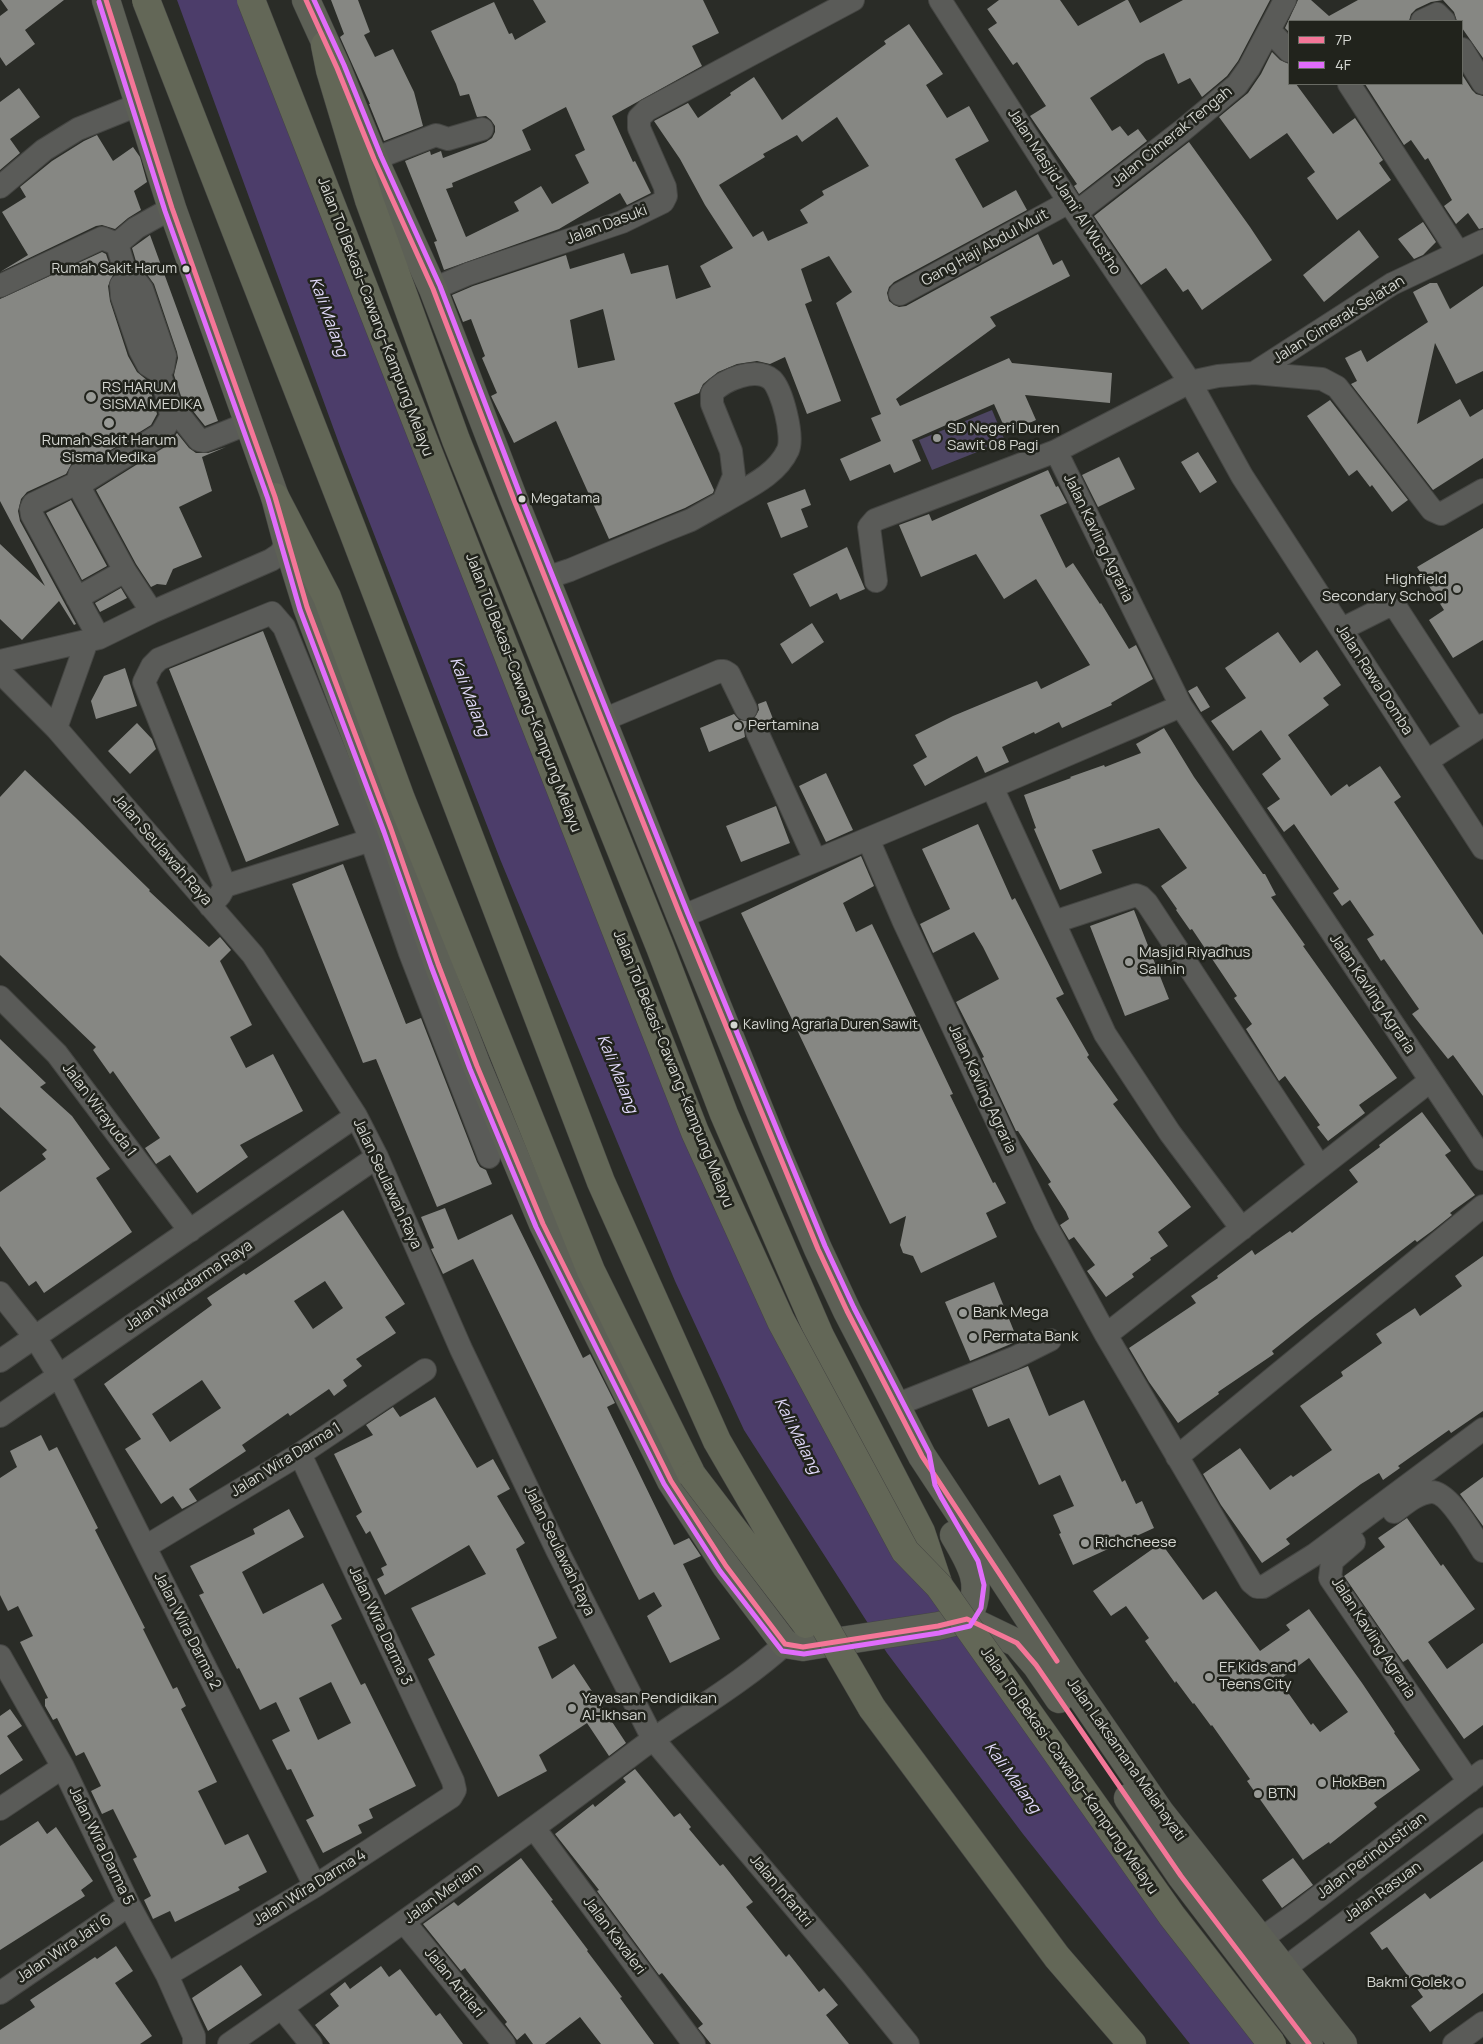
<!DOCTYPE html>
<meta charset="utf-8">
<style>
body{margin:0}
#map{position:relative;width:1483px;height:2044px;overflow:hidden;background:#2a2c27;font-family:Manrope,sans-serif}
canvas{display:block}
.legend{position:absolute;left:1288px;top:20px;width:175px;height:65px;box-sizing:border-box;background:#21231c;border:1px solid #696b64;margin:0;padding:6px 9px;list-style:none;font-size:15px;color:#d4d6d1}
.legend li{display:flex;align-items:center;gap:10px;height:25px}
.legend b{width:25px;border:1px solid #696b64}
</style>
<div id="map">
<canvas width="1483" height="2044"></canvas>
<ul class="legend">
<li><b style="height:6px;background:#f47698"></b>7P</li>
<li><b style="height:6px;background:#e16dfb"></b>4F</li>
</ul>
</div>
<script>
const ctx = document.querySelector('canvas').getContext('2d');
ctx.lineJoin = 'round';
function fill(path, color) { ctx.fillStyle = color; ctx.fill(path, 'evenodd'); }
function trace(path, color, width, dash) { ctx.strokeStyle = color; ctx.lineWidth = width; ctx.lineCap = dash ? 'butt' : 'round'; ctx.setLineDash(dash || []); ctx.stroke(path); }
function label(font, color, halo, rows, align = 'center') {
  ctx.font = font + ' Manrope,sans-serif'; ctx.lineWidth = 5; ctx.setLineDash([]); ctx.textBaseline = 'middle'; ctx.strokeStyle = halo; ctx.fillStyle = color; for (const [text, x, y, turn = 0] of rows) {
    ctx.save(); ctx.translate(x, y); ctx.rotate((+turn || 0) * Math.PI / 180); ctx.textAlign = isNaN(turn) ? turn : align; if (halo) ctx.strokeText(text, 0, 0); ctx.fillText(text, 0, 0); ctx.restore();
  }
}
fill(new Path2D(`
 M992,410L1005,441L932,470L919,440Z`), '#4d4562');
fill(new Path2D(`
 M177,0H251L650,1016L905,1551L1272,2044H1190L1023,1834L887,1653L744,1430L675,1281L500,859L341,449Z`), '#4c3d6a');
fill(new Path2D(`
 M1,0H64L25,30L35,44L6,66L0,57V16L8,10Z
 M331,0H358L370,32L364,35L375,57L393,49L414,92L423,126L384,141L369,104H370L340,37L344,34Z
 M533,0H703L719,33L692,46L702,66L612,116L633,162L635,161L651,193L627,205L620,193L559,229L444,270L434,242L437,241L405,161L430,151L431,155L441,151L443,158L486,142L492,138L495,132V126L491,120L486,116L477,117L469,94L460,96L456,84L431,31L494,2L509,34L512,33L515,40L546,22ZM566,107L585,150L575,155L589,183L552,204L541,186L514,202L519,211L466,237L446,189L453,187L452,183L531,150L522,130Z
 M999,0H1060L1078,26L1126,0H1128L1140,23L1183,0H1270L1238,61L1227,76L1202,97L1190,78L1178,84L1164,53L1146,61L1090,98L1112,131L1120,126L1128,136L1138,129L1147,141L1079,194L1074,186L1077,184L1030,116L1046,106L1017,62L1013,65L988,29L997,23L987,9Z
 M1298,0H1311L1329,16L1358,0H1483V58L1462,28V21H1457L1454,12L1443,0L1431,2L1416,9L1411,14L1409,21H1289V32L1285,28Z
 M909,24L943,74L926,85L947,118L969,106L989,141L955,159L983,208L1016,190L1027,210L894,282L889,287L887,293L889,301L894,305L899,307L906,306L1038,234L1053,265L1062,260L1070,276L990,317L996,326L896,399L900,406L1009,358L1012,363L1112,373L1110,403L1025,395L1036,420L1007,433L994,404L912,440L921,461L894,473L890,464L850,481L840,459L881,441L871,418L881,414L836,303L852,292L829,256L801,269L812,301L805,304L841,401L807,414L785,357L770,364L757,361L737,364L718,372L703,384L699,393L674,403L714,490L713,493L685,508L609,539L556,421L514,443L491,396L497,393L482,358L485,356L471,319L463,322L452,295L473,286L566,255L570,269L624,253L631,274L668,265L676,299L711,287L700,266L733,248L705,205L680,159L654,121L688,103L698,118L731,95L730,93L754,77L782,120L886,44L884,41ZM837,117L869,166L822,191L824,195L800,210L808,223L768,241L763,231L753,237L719,185L765,157L763,154L797,135L802,142ZM603,309L615,360L578,368L570,320Z
 M1272,52L1280,60L1289,64V84H1296L1333,134L1355,118L1383,160L1379,163L1391,180L1337,220L1307,178L1315,172L1287,133L1250,159L1219,117L1248,93L1261,74Z
 M1463,76L1472,90L1476,94L1483,96V228L1479,229L1468,213L1456,224L1444,206L1452,200L1428,158L1425,160L1411,140L1404,145L1365,84H1462Z
 M19,88L40,117L10,139L20,153L0,170V102Z
 M97,135L113,161L133,147L140,157L147,182L134,191L141,210L128,218L115,229L102,225L96,226L0,272L28,255L2,212L26,197L20,187L52,161L84,141Z
 M1189,142L1250,227L1272,260L1202,310L1188,289L1183,292L1166,268L1141,285L1094,216Z
 M1423,222L1436,242L1423,255L1414,259L1398,239Z
 M1359,230L1379,257L1324,302L1303,275Z
 M150,235L218,421L205,426L181,396L174,375L178,358L177,352L154,284L146,273L138,268L132,248Z
 M102,252L106,254L113,275L108,286L110,301L128,356L137,372L148,381L157,414L151,425L93,461L83,457L77,459L72,463L66,474L27,492L21,499L18,511L20,521L76,624L74,625L59,601L22,640L0,619V544L45,586L0,501V299Z
 M1430,283H1437L1450,309L1483,286V371L1456,384L1435,343L1417,424L1460,399L1470,417L1483,409V458L1433,490L1351,384L1357,381L1345,358L1361,350L1367,362L1428,322L1413,292Z
 M1330,400L1408,500L1392,512L1372,485L1370,487L1357,470L1349,476L1307,416Z
 M177,433L189,448L196,453H208L226,447L202,457L212,491L179,507L202,557L173,569L166,585L157,584L151,587L136,564L96,490L168,445Z
 M1198,452L1217,482L1200,493L1181,462Z
 M1119,457L1135,489L1098,507L1082,475Z
 M1048,470L1056,487L1058,486L1067,503L1040,515L1066,568L1073,563L1100,604L1101,603L1129,649L1136,645L1153,679L1111,703L1112,705L1062,728L1059,722L1035,734L1034,732L1002,747L1009,762L985,773L977,756L925,786L913,765L927,757L915,735L953,716L1037,681L1041,689L1090,665L1036,579L1004,599L976,554L921,577L899,525L929,514L932,521Z
 M805,489L811,505L801,509L808,527L781,538L767,503Z
 M71,500L107,566L82,580L46,513Z
 M1483,528V640L1453,658L1429,620L1444,610L1417,567Z
 M847,547L865,589L840,600L837,593L810,607L793,574Z
 M121,588L127,598L100,612L95,603Z
 M812,623L824,642L792,664L780,644Z
 M263,631L339,825L246,862L169,669Z
 M1278,632L1300,663L1317,650L1341,685L1323,698L1329,705L1288,735L1331,796L1347,784L1349,787L1380,766L1401,797L1394,802L1483,935V1096L1453,1055L1448,1059L1412,1014L1419,1009L1384,959L1381,961L1367,939L1374,935L1350,900L1342,906L1333,893L1339,889L1294,824L1284,832L1267,808L1280,799L1262,774L1281,759L1261,730L1233,751L1211,721L1246,698L1225,668Z
 M125,668L137,706L96,719L91,701L104,676Z
 M1197,686L1210,707L1201,712L1188,691Z
 M766,701L775,724L769,727L764,721L753,720L759,710L758,704Z
 M734,714L739,720L750,721L744,730L745,737L709,752L700,728Z
 M137,723L152,739L156,749L130,774L108,751Z
 M1164,728L1194,777L1263,874H1265L1276,895L1271,897L1305,945L1303,946L1397,1078L1359,1105L1365,1113L1328,1141L1317,1127L1320,1125L1285,1076L1279,1081L1246,1029L1252,1024L1234,998L1237,996L1192,929L1190,930L1176,910L1177,909L1161,886L1187,868L1159,828L1092,850L1102,873L1060,890L1034,829L1036,828L1024,795L1071,778L1070,777L1104,765L1105,767L1141,753L1136,744Z
 M25,770L76,818L150,890L149,891L209,947L220,937L231,950L220,961L252,1025L230,1037L246,1068L273,1054L303,1111L240,1145L248,1157L197,1193L170,1155L156,1164L145,1148L160,1138L113,1071L110,1074L93,1050L96,1047L0,955V797Z
 M826,773L853,830L826,842L799,786Z
 M776,806L790,843L741,862L726,826Z
 M978,824L1012,900L1015,898L1064,994L1056,998L1089,1055L1087,1057L1118,1100L1113,1104L1191,1207L1158,1232L1168,1246L1150,1258L1151,1260L1132,1274L1134,1277L1106,1297L1087,1271L1095,1265L1074,1237L1069,1240L1060,1225L1069,1219L1066,1212L1048,1184L1051,1182L1018,1131H1016L982,1058L984,1057L956,1002L999,979L983,947L974,932L933,953L920,924L950,909L922,849Z
 M861,856L874,886L843,903L856,932L872,924L953,1094L950,1095L967,1130L993,1183L995,1182L1006,1203L986,1213L997,1237L921,1273L913,1256L903,1253L900,1245L906,1216L890,1224L741,913Z
 M343,864L406,1024L421,1018L477,1162L480,1167L486,1170L492,1184L437,1207L376,1059L363,1063L292,884Z
 M1134,910L1169,999L1125,1016L1090,926Z
 M0,1039L46,1083L40,1087L72,1116L110,1169L96,1178L132,1232L44,1293L36,1281L29,1286L0,1246V1192L46,1159L42,1154L47,1150L0,1107Z
 M1422,1112L1451,1151L1445,1155L1475,1195L1450,1213L1452,1215L1432,1231L1417,1242L1415,1240L1312,1319L1272,1351L1274,1354L1218,1392L1219,1394L1178,1423L1149,1382L1129,1348L1196,1303L1191,1296L1218,1278L1217,1276L1252,1250L1255,1255L1290,1231L1292,1233L1358,1182L1349,1170L1380,1147L1379,1145Z
 M445,1208L458,1240L512,1214L583,1358L590,1354L615,1403L607,1407L674,1545L689,1538L701,1556L683,1564L720,1639L670,1663L647,1616L662,1606L654,1592L639,1600L473,1259L443,1274L431,1249L434,1248L421,1217Z
 M343,1210L405,1304L385,1317L396,1333L356,1359L362,1366L343,1380L347,1386L334,1396L329,1389L290,1416L288,1413L242,1445L246,1451L189,1489L197,1501L182,1509L173,1496L161,1504L125,1449L141,1439L104,1384L212,1305L207,1298L244,1273L246,1275ZM325,1281L343,1308L313,1329L294,1301ZM202,1380L221,1408L170,1442L152,1414Z
 M1483,1256V1411L1451,1433L1449,1430L1398,1466L1400,1468L1383,1480L1379,1473L1361,1484L1286,1539L1290,1544L1262,1563L1221,1505L1203,1474L1240,1448L1270,1490L1291,1475L1293,1477L1332,1450L1300,1406L1343,1376L1341,1372L1382,1343L1376,1334L1415,1308L1420,1316L1462,1286L1455,1276Z
 M994,1282L1018,1341L970,1361L945,1302Z
 M1028,1366L1049,1416L1084,1400L1122,1482L1125,1480L1136,1504L1142,1501L1154,1528L1073,1565L1059,1534L1061,1533L1053,1515L1074,1506L1060,1475L1039,1485L1009,1418L988,1427L972,1389Z
 M435,1397L477,1468L493,1459L510,1489L497,1496L525,1543L516,1549L557,1638L538,1647L552,1679L574,1664L626,1743L609,1756L587,1723L539,1755L547,1771L498,1797L428,1659L435,1655L411,1608L486,1574L469,1545L385,1595L377,1579L384,1575L381,1568L387,1565L370,1531L366,1534L356,1516L362,1512L334,1454L373,1435L366,1425L393,1407L400,1417Z
 M41,1435L49,1451L57,1447L98,1528L95,1530L145,1628L143,1629L173,1689L177,1687L186,1706L181,1709L217,1782L198,1791L225,1845L248,1834L267,1872L238,1887L240,1890L175,1922L170,1911L153,1919L144,1900L151,1896L133,1859L137,1857L113,1809L102,1814L91,1791L101,1786L84,1752L76,1756L57,1718L53,1720L45,1706V1699L48,1698L20,1642L33,1636L18,1606L8,1611L0,1595V1478L17,1467L10,1451Z
 M1483,1477V1526L1460,1494Z
 M289,1509L304,1537L242,1572L263,1614L323,1583L342,1619L331,1625L361,1685L365,1683L416,1786L369,1809L373,1818L358,1825L362,1833L323,1853L306,1820L314,1816L291,1769L287,1770L272,1740L290,1731L276,1702L260,1710L239,1668L237,1669L199,1595L204,1593L190,1566L255,1534L253,1529ZM331,1682L351,1723L318,1740L299,1698Z
 M1407,1518L1441,1566L1443,1564L1475,1609L1428,1642L1447,1669L1483,1643V1725L1464,1739L1408,1659L1403,1662L1344,1576L1385,1547L1378,1538Z
 M1161,1543L1203,1600L1216,1591L1260,1651L1290,1630L1286,1625L1309,1609L1362,1683L1395,1732L1394,1733L1420,1770L1374,1803L1377,1807L1330,1844L1329,1842L1303,1860L1247,1781L1250,1779L1212,1725L1211,1726L1194,1703L1193,1704L1176,1681L1175,1683L1145,1641L1149,1638L1126,1606L1111,1616L1093,1591ZM1309,1658L1348,1712L1320,1732L1313,1723L1311,1725L1279,1680Z
 M10,1709L22,1726L7,1736L23,1760L0,1775V1716Z
 M635,1769L674,1817L680,1813L691,1827L689,1829L720,1866L723,1864L753,1902L746,1907L786,1957L789,1954L819,1992L824,1988L838,2005L826,2015L849,2044H711L698,2028L703,2024L662,1973L659,1975L597,1891L599,1890L555,1834L593,1804L595,1807L626,1782L623,1778Z
 M38,1821L47,1834L56,1827L93,1881L81,1890L85,1896L0,1950V1846Z
 M521,1858L553,1900L551,1901L588,1950L587,1951L622,1997L620,1998L654,2044H601L580,2017L545,2044H533L525,2033L517,2040L505,2024L507,2022L467,1971L465,1968L461,1971L423,1924L454,1902L458,1906Z
 M1293,1858L1313,1885L1282,1908L1262,1880Z
 M1483,1861V1993L1430,2032L1411,2006L1423,1997L1387,1947L1382,1950L1370,1933L1425,1893L1430,1899Z
 M116,1946L133,1971L115,1983L152,2036L140,2044H0V2030L35,2007L30,2000L95,1957L97,1959Z
 M241,1965L262,1995L208,2031L192,1998Z
 M381,1966L389,1977L400,1969L436,2016L440,2013L463,2044H330L315,2025L339,2006L330,1994L345,1982L350,1989Z`), '#868783');
const minor = new Path2D(`
 M940,0L1069,202L1190,382L1242,476L1483,848
 M1422,21L1437,14L1444,21
 M1270,31L1289,51
 M1462,49L1483,83
 M1349,84L1458,252
 M374,159L436,135L448,139L482,129
 M0,187L44,150L78,129L140,104
 M1077,212L1183,130L1237,85L1249,68L1285,0
 M117,244L136,228L172,208
 M0,286L102,238L117,244L128,280
 M433,289L468,274L622,222L663,202L666,196L665,187L639,128V118L647,110L853,0
 M900,294L1069,202
 M1254,373L1322,379L1337,387L1432,510L1441,514L1483,490
 M169,402L199,440L204,441L249,423
 M1056,451L1181,706L1483,1159
 M84,470L80,473L77,483L125,571L152,612
 M546,578L570,570L666,530L691,520L723,502L734,476L731,451L712,404V393C723,380 756,366 772,380C782,390 794,436 788,450C776,476 746,488 723,502
 M876,581L869,527L875,520L1056,451L1190,382L1218,376L1254,373L1392,284L1483,241
 M77,598L125,571
 M1342,629L1388,606L1397,609L1475,729
 M99,638L32,515L31,509L33,504L77,483L87,480L161,434L171,417L169,402L159,372L148,365L140,350L122,297L121,285L128,280L136,281L142,289L165,356L163,368L159,372
 M0,661L99,638L152,612L271,560L280,554L287,542
 M0,672L56,728L253,955L356,1116L377,1157L461,1349L557,1550L653,1739L852,1975L908,2044
 M603,720L720,671H724L729,674L746,709
 M56,728L87,641
 M757,732L815,860
 M1427,761L1483,725
 M992,787L1105,1034L1170,1133L1242,1229
 M868,839L903,920L1045,1224L1106,1335L1251,1582L1257,1587H1263L1314,1555L1483,1429
 M225,886L371,840L383,834
 M210,906L220,895L225,886L144,682L152,666L159,659L272,613L284,627L371,840L410,953L489,1157
 M681,917L992,787L1181,706
 M1054,922L1136,895L1141,897L1147,903L1320,1167
 M0,997L57,1054L190,1231
 M0,1293L35,1337L59,1376L315,1886
 M1106,1335L1430,1081
 M0,1361L356,1116
 M896,1405L1014,1358L1050,1340
 M0,1416L377,1157
 M1177,1457L1483,1206
 M1394,1512C1405,1504 1417,1493 1431,1492C1449,1491 1473,1536 1483,1551
 M1354,1542L1332,1561L1330,1578L1469,1782
 M145,1547L300,1454L425,1370
 M0,1656L63,1767L129,1905L167,1975L194,2036V2044
 M0,1809L63,1767
 M534,1828L694,2044
 M404,1922L504,2044
 M1261,1939L1300,1911L1483,1771
 M1285,1968L1483,1819
 M167,1975L315,1886L451,1797L455,1790L453,1781L300,1454
 M0,1993L129,1905
 M282,2008L311,2044
 M229,2044C368,1948 506,1850 641,1748C689,1713 741,1684 785,1644
 M1454,2044L1483,2023`);
const major = new Path2D(`
 M106,0L172,208L275,497L287,542L307,607L391,829L438,964L477,1066L543,1224L671,1481L726,1566L785,1644L803,1647L815,1645L938,1626L967,1619
 M306,0L337,68L374,159L433,289L514,500L681,917L775,1148L818,1249L847,1311L922,1456L1066,1675L1160,1812L1343,2044
 M954,1535C972,1565 985,1586 967,1619
 M967,1619L1017,1643L1036,1665L1059,1699
 M1128,1798L1181,1876L1309,2044`);
const highway = new Path2D(`
 M325,45L330,70L369,200L456,440L660,947L724,1114L820,1336L921,1532L939,1586
 M275,497L327,597L401,799L591,1271L692,1475
 M872,1708L1057,1957L1132,2044`);
trace(minor, '#454643', 24);
trace(major, '#454643', 29);
trace(highway, '#454643', 29);
trace(minor, '#5a5b58', 22);
trace(major, '#5d6056', 28);
trace(highway, '#636757', 28);
const highwayBridge = new Path2D(`
 M146,0L352,529L601,1182L717,1441L872,1708
 M251,0L695,1132L781,1321L905,1551L939,1586L1172,1916L1272,2044
 M692,1475L806,1624`);
trace(highwayBridge, '#454643', 29, []);
trace(highwayBridge, '#636757', 28);
trace(new Path2D(`
 M106,0L172,208L275,497L307,607L391,829L438,964L477,1066L543,1224L671,1481L726,1566L785,1644L803,1647L938,1626L967,1619L1017,1643L1036,1665L1181,1876L1309,2044
 M306,0L337,68L374,159L433,289L514,500L681,917L818,1249L847,1311L922,1456L1057,1661`), '#f47698', 5);
trace(new Path2D(`
 M99,2L165,211L268,499L300,610L384,832L431,966L470,1069L536,1227L664,1484L720,1571L782,1651L804,1654L939,1633L970,1626L981,1608L984,1585L978,1561L941,1497L935,1485L929,1453L854,1308L825,1246L688,914L521,497L440,286L381,156L344,65L314,0`), '#e16dfb', 5);
for (const [x, y, r, color] of [
 [186,269,4.5,"#d4d6d1"],
 [91,397,6,"#989a96"],
 [109,423,6,"#989a96"],
 [937,438,5,"#989a96"],
 [522,499,4.5,"#d4d6d1"],
 [1457,589,5,"#989a96"],
 [738,726,5,"#989a96"],
 [1129,962,5,"#989a96"],
 [734,1025,4.5,"#d4d6d1"],
 [963,1313,5,"#989a96"],
 [973,1337,5,"#989a96"],
 [1085,1543,5,"#989a96"],
 [1209,1677,5,"#989a96"],
 [572,1708,5,"#989a96"],
 [1322,1783,5,"#989a96"],
 [1258,1794,5,"#989a96"],
 [1460,1983,5,"#989a96"]
]) { const dot = new Path2D(); dot.arc(x, y, r, 0, 2 * Math.PI); ctx.fillStyle = color; ctx.fill(dot); trace(dot, '#21231c', 2); }
label('14px', '#d4d6d1', '#21231c', [
 ["Rumah Sakit Harum",177,269,"right"],
 ["Megatama",531,499],
 ["Kavling Agraria Duren Sawit",743,1025]
], 'left');
label('15px', '#d4d6d1', '#21231c', [
 ["Jalan Cimerak Tengah",1172,137,-39],
 ["Jalan Masjid Jami' Al Wustho",1064,192,57],
 ["Jalan Dasuki",607,225,-21],
 ["Gang Haji Abdul Muit",985,248,-29],
 ["Jalan Tol Bekasi–Cawang–Kampung Melayu",375,317,69],
 ["Jalan Cimerak Selatan",1339,320,-32],
 ["Jalan Kavling Agraria",1098,538,64],
 ["Jalan Rawa Domba",1374,680,57],
 ["Jalan Tol Bekasi–Cawang–Kampung Melayu",523,693,69],
 ["Jalan Seulawah Raya",162,850,49],
 ["Jalan Kavling Agraria",1372,994,56],
 ["Jalan Tol Bekasi–Cawang–Kampung Melayu",673,1069,68],
 ["Jalan Kavling Agraria",982,1089,65],
 ["Jalan Wirayuda 1",99,1110,53],
 ["Jalan Seulawah Raya",387,1184,65],
 ["Jalan Wiradarma Raya",189,1286,-34],
 ["Jalan Wira Darma 1",286,1460,-32],
 ["Jalan Seulawah Raya",559,1551,64],
 ["Jalan Wira Darma 3",380,1626,65],
 ["Jalan Wira Darma 2",187,1631,63],
 ["Jalan Kavling Agraria",1373,1638,57],
 ["Jalan Laksamana Malahayati",1126,1760,55],
 ["Jalan Tol Bekasi–Cawang–Kampung Melayu",1069,1771,55],
 ["Jalan Wira Darma 5",101,1846,64],
 ["Jalan Perindustrian",1372,1856,-37],
 ["Jalan Wira Darma 4",310,1888,-32],
 ["Jalan Infantri",781,1891,50],
 ["Jalan Rasuan",1383,1892,-36],
 ["Jalan Meriam",443,1894,-36],
 ["Jalan Kavaleri",614,1936,53],
 ["Jalan Wira Jati 6",64,1949,-34],
 ["Jalan Artileri",454,1983,51]
]);
label('15px', '#d4d6d1', '#21231c', [
 ["RS HARUM",102,388],
 ["SISMA MEDIKA",102,405],
 ["SD Negeri Duren",947,429],
 ["Sawit 08 Pagi",947,446],
 ["Rumah Sakit Harum",109,441,"center"],
 ["Sisma Medika",109,458,"center"],
 ["Highfield",1447,580,"right"],
 ["Secondary School",1447,597,"right"],
 ["Pertamina",748,726],
 ["Masjid Riyadhus",1139,953],
 ["Salihin",1139,970],
 ["Bank Mega",973,1313],
 ["Permata Bank",983,1337],
 ["Richcheese",1095,1543],
 ["EF Kids and",1219,1668],
 ["Teens City",1219,1685],
 ["Yayasan Pendidikan",582,1699],
 ["Al-Ikhsan",582,1716],
 ["HokBen",1332,1783],
 ["BTN",1268,1794],
 ["Bakmi Golek",1450,1983,"right"]
], 'left');
label('italic 16px', '#e2dafb', '#21231c', [
 ["Kali Malang",328,317,70],
 ["Kali Malang",469,697,69],
 ["Kali Malang",617,1074,68],
 ["Kali Malang",797,1436,63],
 ["Kali Malang",1012,1778,54]
]);
</script>
